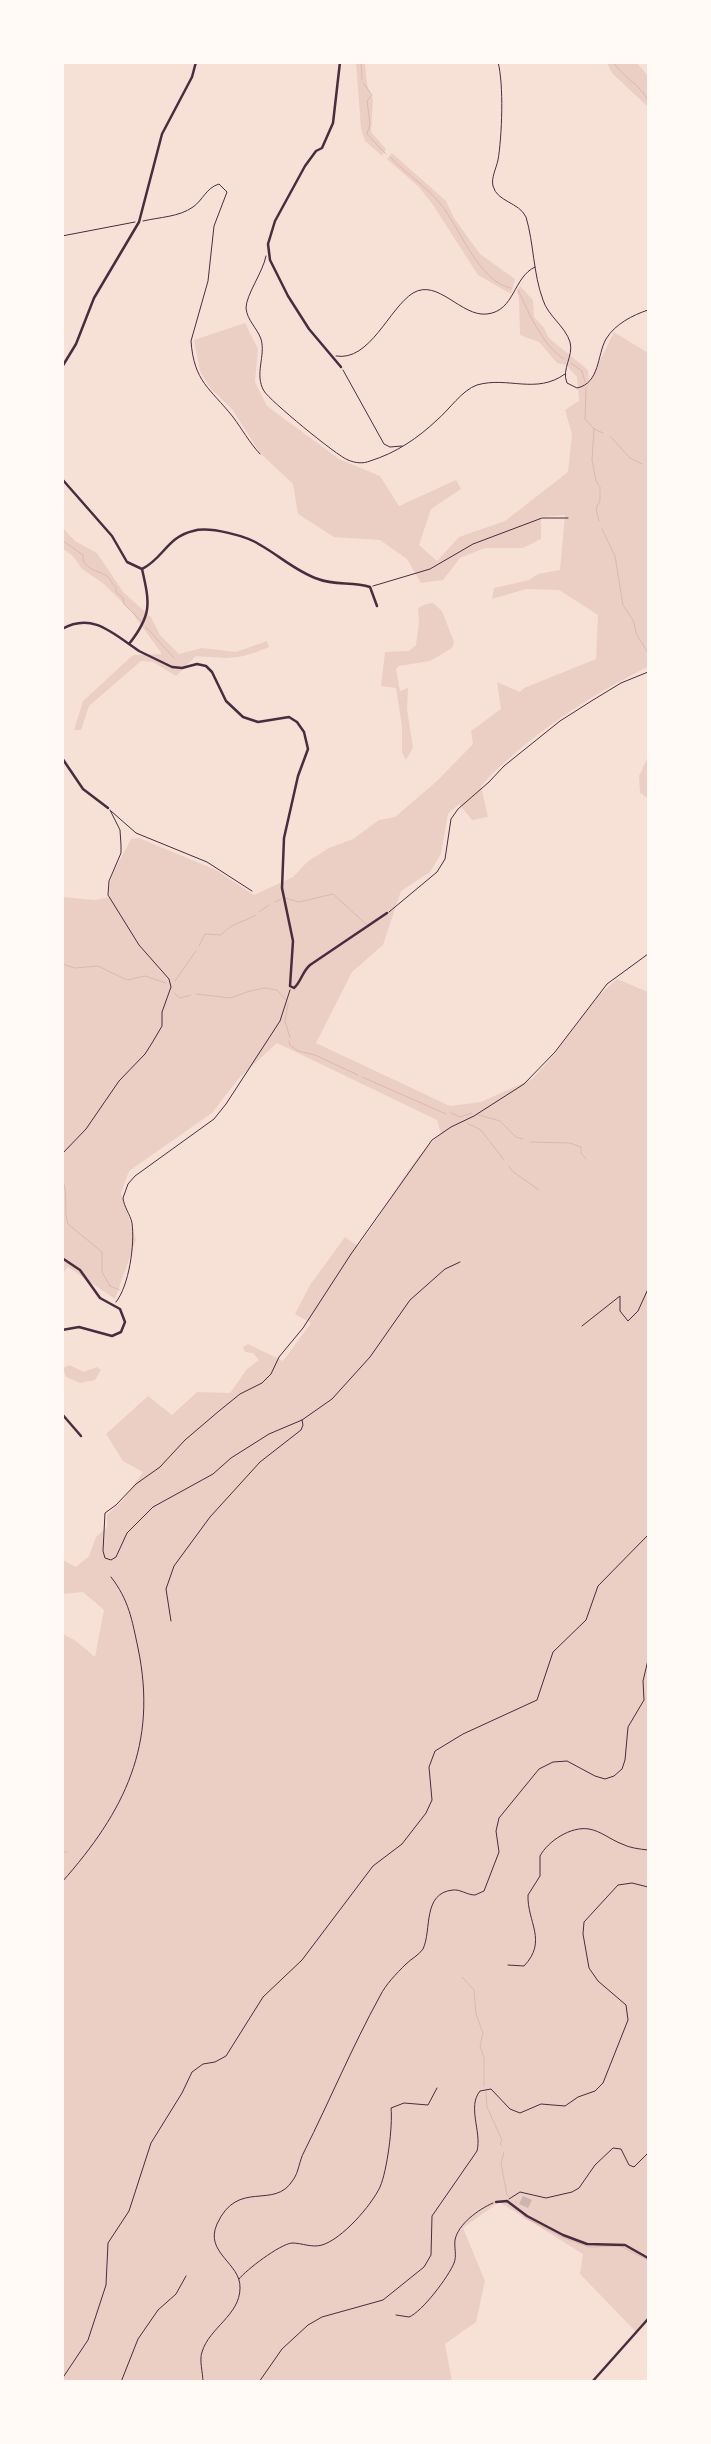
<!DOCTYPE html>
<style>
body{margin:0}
#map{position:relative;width:711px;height:2444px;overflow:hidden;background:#f7e1d7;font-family:Commissioner,sans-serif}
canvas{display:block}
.frame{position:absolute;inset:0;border:64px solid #fffaf5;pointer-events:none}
</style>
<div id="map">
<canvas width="711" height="2444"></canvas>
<div class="frame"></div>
</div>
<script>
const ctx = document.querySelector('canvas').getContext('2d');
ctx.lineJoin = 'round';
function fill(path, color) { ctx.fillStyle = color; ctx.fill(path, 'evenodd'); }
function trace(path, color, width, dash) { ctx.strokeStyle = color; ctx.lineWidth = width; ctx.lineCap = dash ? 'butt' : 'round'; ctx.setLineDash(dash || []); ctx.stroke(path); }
fill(new Path2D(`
 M356,63H365L367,84L373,100L371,132L386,149L382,156L365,141L361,129Z
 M607,63H637L648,76V107L612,73Z
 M392,153L446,201L454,218L480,254L515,279L511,294L478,275L433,205L419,187L387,159Z
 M520,286L533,300L534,317L544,328L549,338L588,370L589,383L614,332L648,353V667C593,693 522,740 481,786L488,817L472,820L459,804L448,814L441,854L430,872L401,891L383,945L352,972L316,1043L450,1106L481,1102L532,1079L554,1055L597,997L617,979L648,992V2319L636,2332L580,2274L583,2254L499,2202L463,2228L485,2281L476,2322L445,2344L452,2381H63V1634L76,1641L95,1657L104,1610L83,1592L63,1594V1560L76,1567L89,1556L96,1537L107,1527V1515L123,1500L143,1472L123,1461L106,1434L148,1396L172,1415L197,1392L230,1393L247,1369L259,1360L253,1353L245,1352L243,1347L248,1344L283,1361L311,1323L295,1314L310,1285L345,1237L358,1246C386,1212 407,1161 441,1134L437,1120L277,1043L239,1078L212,1113L129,1171L121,1193L136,1240L115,1299L68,1267L63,1273V897L95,900L110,897C106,877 123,857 131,839L139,838L216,870L254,895L293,877L307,862L329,848L353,839L379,820L395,817L437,781L473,744L471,731L501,709L497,682L520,692L524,688L596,659L598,615L559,590L526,589L492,599L494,588L529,580L538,574L560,570L565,515L541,517V539L523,548H485L460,558L443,580L421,583L407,559L380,540L334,537L298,514L293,484L260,453L232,409L210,388L200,371L194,340L245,323L258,349L255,382L267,406L339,459L380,476L399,506L456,480L461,489L431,509L419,545L437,561L459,537L505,521L568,472L572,434L565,410L579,401L577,377L566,365L557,363L539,342L520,335L519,298L517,292Z
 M62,527L75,541L97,553L124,593L151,617L160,635L179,654L202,648L236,652L267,641L269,647C239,660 228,659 196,656L176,676L153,662L141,661L89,706L81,730H74L83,701L133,655L162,654L130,610L104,584L82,569L73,556L63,549Z
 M433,603L442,611L454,642L452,648L430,661L399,666L396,669L400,691L408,688L407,709L413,748L406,760L402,753V727L396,688L381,686L385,652L409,651L416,645L419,622L418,608L426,604Z
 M648,757V798L640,793L639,776Z
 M69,1365L84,1372L97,1367L101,1370L95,1380L80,1383L66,1377L63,1368Z`), '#ebcfc5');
trace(new Path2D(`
 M361,62L362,80
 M613,62C624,79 640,83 648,101
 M363,83L372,95L367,101L370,124L367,134L386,154
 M391,158C406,173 425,186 439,202C459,225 478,282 511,288
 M518,290C529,313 542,345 564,359
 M571,363L582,371L585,382
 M586,388L585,419L594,429L603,433
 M594,429L592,460L596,481L600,487V500L596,509L599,521
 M611,437L630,458L642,464
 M602,529L615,556L623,605L633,620L637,635L648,653
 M62,540L83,555C81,569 100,571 107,576C112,580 111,584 116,587V592L123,598L124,604L141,621
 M146,627L174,658
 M285,898L299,902L333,894L367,925
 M275,902L281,899
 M259,912L269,905
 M199,946L205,934L221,935C233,922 242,923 256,915
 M62,964L75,968L98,966L127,980L145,976L166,983
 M175,981L196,951
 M174,993L180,998L191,995
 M196,994L230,998L250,991L265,988L277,990L286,1000
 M288,1004L285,1021L290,1038
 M289,1041L290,1045L298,1051L315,1055L358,1075
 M362,1077L446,1114
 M451,1113L460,1117L472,1113
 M479,1115L500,1121L516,1137L523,1139
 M467,1123L481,1130L504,1160
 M530,1142L570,1143L581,1147V1153L586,1159
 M509,1166L512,1171L539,1190
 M62,1180C69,1189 63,1213 68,1224L102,1252V1272L110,1286L120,1290
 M62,1852H67
 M462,1977L474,1990L476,2014L483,2033L480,2046L484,2058V2086
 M486,2092L487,2107L502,2140L500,2144L502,2146
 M504,2152L501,2163L507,2195L509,2197
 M515,2202L516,2203
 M524,2217L564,2238L589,2247L620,2246L648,2260`), '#dcb8b0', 1);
fill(new Path2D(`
 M523,2196L532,2200L528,2208L519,2204Z`), '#ccb4b1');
trace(new Path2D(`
 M498,62C504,84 502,137 498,160C496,169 491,178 493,186C497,202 519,202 526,217C534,244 533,273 543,300C548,316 565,326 570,342C574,356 561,369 567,383L577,388C600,383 597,355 606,339C615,324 633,315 648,310
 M143,221C160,217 179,217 193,207C203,200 206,188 219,184L227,192L214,226L208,281L191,341C194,382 210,388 233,417C242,429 249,442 260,454
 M62,236L135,222
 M266,256C263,272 246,295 246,308C247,320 257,328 261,339C266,356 254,374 264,391C269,400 337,456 348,460C355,463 363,464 370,461C396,453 418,438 437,420C449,410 462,390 477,385C508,376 536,395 565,374
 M336,356C370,362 389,308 413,293C438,278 461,317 487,314C515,311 513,277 535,267
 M343,370L384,444L390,447L402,446
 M373,586L430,569L473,544L542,518H568
 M111,811L136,833L207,862L252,891
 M389,912L437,872L445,859L451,819L458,809L489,782L504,766L560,721L593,700L621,683L648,672
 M62,1154L86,1129L119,1081L145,1054L152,1043L162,1026V1012L171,987L169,979L139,945L108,895L109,881L121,853V845L120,830L110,810
 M460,1262L445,1269L410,1300L370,1357L332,1399L302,1420L269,1434L231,1458L213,1474L153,1507L127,1533L116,1557L111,1560L105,1558L103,1551L105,1513L116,1505L136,1484L160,1467L185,1440L219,1411L240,1394L262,1383L271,1374L279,1357L303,1328L351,1254L432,1140L451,1127L474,1116L524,1084L555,1052L607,984L648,954
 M116,1302C129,1286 135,1244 132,1223C130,1214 124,1207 123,1198L128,1184L135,1176L214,1119L226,1104L280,1021L290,990
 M582,1326L620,1296V1311L628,1321L638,1311L648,1289
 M171,1621L166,1589L174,1566L210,1517L260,1462L301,1430L303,1425L302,1420
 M62,1882C125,1811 158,1744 138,1648C132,1620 129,1600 111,1577
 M508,1965L524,1966C548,1941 527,1922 528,1895L540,1876V1856C548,1841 571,1826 589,1829C601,1831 611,1840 622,1844C630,1848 639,1849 648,1850
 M509,2199L520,2192L546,2198L572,2192L579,2188L595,2165L613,2148L621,2149L629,2165L634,2167L648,2153
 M239,2279C246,2270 280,2244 292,2243C302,2243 312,2248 322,2245C342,2239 371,2206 380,2187C387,2171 393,2126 391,2108L404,2103L428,2105L437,2088
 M396,2315L409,2317C422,2312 449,2276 454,2263C457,2256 454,2248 455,2240C458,2224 479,2209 493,2203
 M62,2379L88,2340L106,2285L108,2243L129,2211L151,2143L182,2093L192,2072L203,2064L215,2062L226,2056L263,1997L302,1960L373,1866L402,1844L426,1813L432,1800L429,1767L435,1751L463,1734L537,1700L553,1652L586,1620L598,1586L648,1535
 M121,2382L138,2339L158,2310L176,2294L186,2276
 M203,2382C203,2372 199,2361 202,2352C209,2328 240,2315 240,2288C241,2263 204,2253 217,2224C238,2178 274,2211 293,2180C299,2172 299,2161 304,2152C330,2100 352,2047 380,1996C386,1984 396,1974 406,1964C411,1959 419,1955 423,1949C432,1930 422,1893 453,1890C460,1889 467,1895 475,1895L484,1891L499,1852L496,1831L499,1818L539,1769L553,1762L567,1761L595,1776L605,1779L614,1776L622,1769L625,1760L628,1727L644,1700L643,1681L648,1660
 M259,2382L282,2349L308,2325L322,2317L383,2300L424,2267L431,2255L432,2216L477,2151C482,2132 467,2107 480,2091L491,2089L510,2109L520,2113L541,2104L565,2106L578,2097L595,2091L603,2083L628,2020L626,2005L598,1981L589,1968L583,1934L584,1922L618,1885L632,1883L648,1887`), '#4a2c40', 1);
trace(new Path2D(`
 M340,62L333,123L322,148L316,151L305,166L275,221L268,244L270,260L288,296L309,329L341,367
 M62,367L76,344L94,298L139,222L162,134L192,77L196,62
 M62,479L112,536L127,562L142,569
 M142,569C150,604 152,615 129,644L139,651L172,667L182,668L197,664L206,666L212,672L226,701L243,717L258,722L289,717L297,722L304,732L308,749L298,776L284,838L282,888L293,941L290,986L294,988C301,982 302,972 310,965L387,913
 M142,569C163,559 167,537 193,531C209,526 248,536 262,546C281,557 297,572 318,579C335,586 353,581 370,587L377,606
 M62,629C88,614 107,628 129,644
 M62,758L83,789L108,808
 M62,1258L80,1270L100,1298L120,1309L125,1322L121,1332L112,1336L79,1327L62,1330
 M62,1414L81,1436
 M496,2202L507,2201L527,2216L563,2235L587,2244L625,2245L648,2258
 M592,2382L648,2319`), '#4a2c40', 2.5);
</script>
